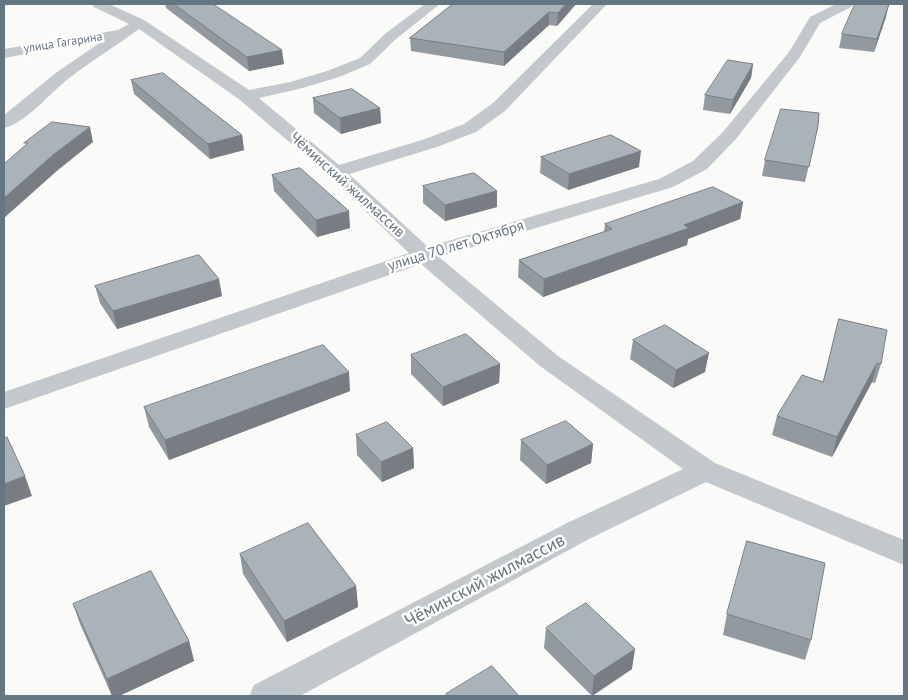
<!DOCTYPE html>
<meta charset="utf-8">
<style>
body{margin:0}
#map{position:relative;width:908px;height:700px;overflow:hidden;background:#fafaf8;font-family:"PT Sans",sans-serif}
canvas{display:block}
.frame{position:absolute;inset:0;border:5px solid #657683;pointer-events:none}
</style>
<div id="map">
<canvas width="908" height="700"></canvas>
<div class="frame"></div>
</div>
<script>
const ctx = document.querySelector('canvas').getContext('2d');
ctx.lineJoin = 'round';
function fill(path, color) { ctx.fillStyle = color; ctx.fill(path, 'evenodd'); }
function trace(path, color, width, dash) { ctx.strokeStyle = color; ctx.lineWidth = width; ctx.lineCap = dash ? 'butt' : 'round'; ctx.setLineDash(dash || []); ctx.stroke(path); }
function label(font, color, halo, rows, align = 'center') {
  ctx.font = font + ' "PT Sans",sans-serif'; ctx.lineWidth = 5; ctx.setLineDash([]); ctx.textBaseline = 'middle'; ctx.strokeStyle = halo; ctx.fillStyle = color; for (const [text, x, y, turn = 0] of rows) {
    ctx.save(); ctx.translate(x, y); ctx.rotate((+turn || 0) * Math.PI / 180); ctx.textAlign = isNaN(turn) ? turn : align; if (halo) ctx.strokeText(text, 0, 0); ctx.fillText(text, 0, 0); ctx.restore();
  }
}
fill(new Path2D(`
 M92,4H109L144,20L249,90L290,82L327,71L360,58L386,33L425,4H440L396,39L370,64L339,77L299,89L259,98L339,165L425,139L464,124L493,103L593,4H607L505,111L476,132L437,147L349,174L428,247L659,179L693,161L723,132L789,52L810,17L836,4H853L851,7L820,23L800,57L735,140L707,169L673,187L439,257L558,356L715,463L904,540V565L706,482L589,539L300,696H249L254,685L567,523L683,469L540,366L421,264L4,409V392L409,253L329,176L240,100L139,29C116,46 91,61 68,79C50,93 26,123 4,128V115L57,72L104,40L4,58V49L118,30L129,24L94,7Z`), '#c3c8cc');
fill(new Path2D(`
 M165,4H213L284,64L249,71L166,8Z
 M453,4H576L557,26L549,25L504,66L411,51L410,38Z
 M886,17L874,52L839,48L842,34Z
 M753,64L751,78L730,114L703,110L705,95Z
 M131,80L242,135L244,150L210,159L134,94Z
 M313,98L380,108L381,123L341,134L314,113Z
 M818,126L805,182L762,176L765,160Z
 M541,157L639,167L568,190L540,173Z
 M272,175L350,228L317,237L274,191Z
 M423,186L497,191V207L445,221L423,203Z
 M743,202L740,219L688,239L687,245L543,297L518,277L519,260L604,232L605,224Z
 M95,286L222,296L117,329L100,303Z
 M839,319L881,364L875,383L872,382L832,457L772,435L777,416L823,382Z
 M633,340L705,372L673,388L630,359Z
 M411,355L500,364L499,383L443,406L411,374Z
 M350,391L169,460L149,427L144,407Z
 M356,435L413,448L414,468L382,482L357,455Z
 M521,440L593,444L591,463L546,484L520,460Z
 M240,554L356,586L358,607L287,642L243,574Z
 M73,604L189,641L194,661L119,696H112L80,624Z
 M727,614L811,640L805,660L723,635Z
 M546,628L632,669L592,696L544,648Z`), '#929a9f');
fill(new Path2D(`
 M566,4H576L557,26L558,13Z
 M889,4L886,17L874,52L877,39Z
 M549,12V25L504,66V52Z
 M282,50L284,64L249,71L247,57Z
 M753,64L751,78L730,114L733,100Z
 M380,108L381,123L341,134L340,118Z
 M90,127L93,142L58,170L4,218V198L54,154Z
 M242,135L244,150L210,159L208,144Z
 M641,151L639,167L568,190L569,174Z
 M497,191V207L445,221V205Z
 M743,202L740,219L688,239L687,245L543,297L544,279Z
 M349,211L350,228L317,237L316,220Z
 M219,279L222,296L117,329L113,311Z
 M709,353L705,372L673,388L676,370Z
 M877,363L872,382L832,457L837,437Z
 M500,364L499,383L443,406V387Z
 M349,372L350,391L169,460L165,440Z
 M593,444L591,463L546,484L547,465Z
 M413,448L414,468L382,482L381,462Z
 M25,476L32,496L4,506V484Z
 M356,586L358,607L287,642L284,621Z
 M189,641L194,661L119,696H112L107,679Z
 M635,649L632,669L592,696L594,676Z`), '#777d82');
const building = new Path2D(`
 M174,4H213L282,50L247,57Z
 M453,4H566L558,13L549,12L504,52L410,38Z
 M855,4H889L877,39L842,34Z
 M728,60L753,64L733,100L705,95Z
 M163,73L242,135L208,144L131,80Z
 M352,89L380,108L340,118L313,98Z
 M781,109L819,113L818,126L809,167L765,160Z
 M52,122L90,127L54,154L4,198V164L28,143H24Z
 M611,135L641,151L569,174L541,157Z
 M300,168L349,211L316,220L272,175Z
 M474,173L497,191L445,205L423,186Z
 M713,187L743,202L684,225L689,228L544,279L519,260L612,229L605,224Z
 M199,255L219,279L113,311L95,286Z
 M839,319L887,330L881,364L877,363L837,437L777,416L802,375L823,382Z
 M665,325L709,353L676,370L633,340Z
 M466,334L500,364L443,387L411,355Z
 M323,345L349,372L165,440L144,407Z
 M566,421L593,444L547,465L521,440Z
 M387,422L413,448L381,462L356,435Z
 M7,437L25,476L4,484V439Z
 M308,523L356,586L284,621L240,554Z
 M747,541L825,563L811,640L727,614Z
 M151,571L189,641L107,679L73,604Z
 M586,603L635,649L594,676L546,628Z
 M492,666L519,696H448L446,694Z`);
fill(building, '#aab3b9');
trace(building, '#777d82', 1);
label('12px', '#657683', '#fff', [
 ["улица Гагарина",63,43,-9]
]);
label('15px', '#657683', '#fff', [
 ["Чёминский жилмассив",347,185,42],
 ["улица 70 лет Октября",456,246,-17]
]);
label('18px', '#657683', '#fff', [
 ["Чёминский жилмассив",485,581,-28]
]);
</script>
